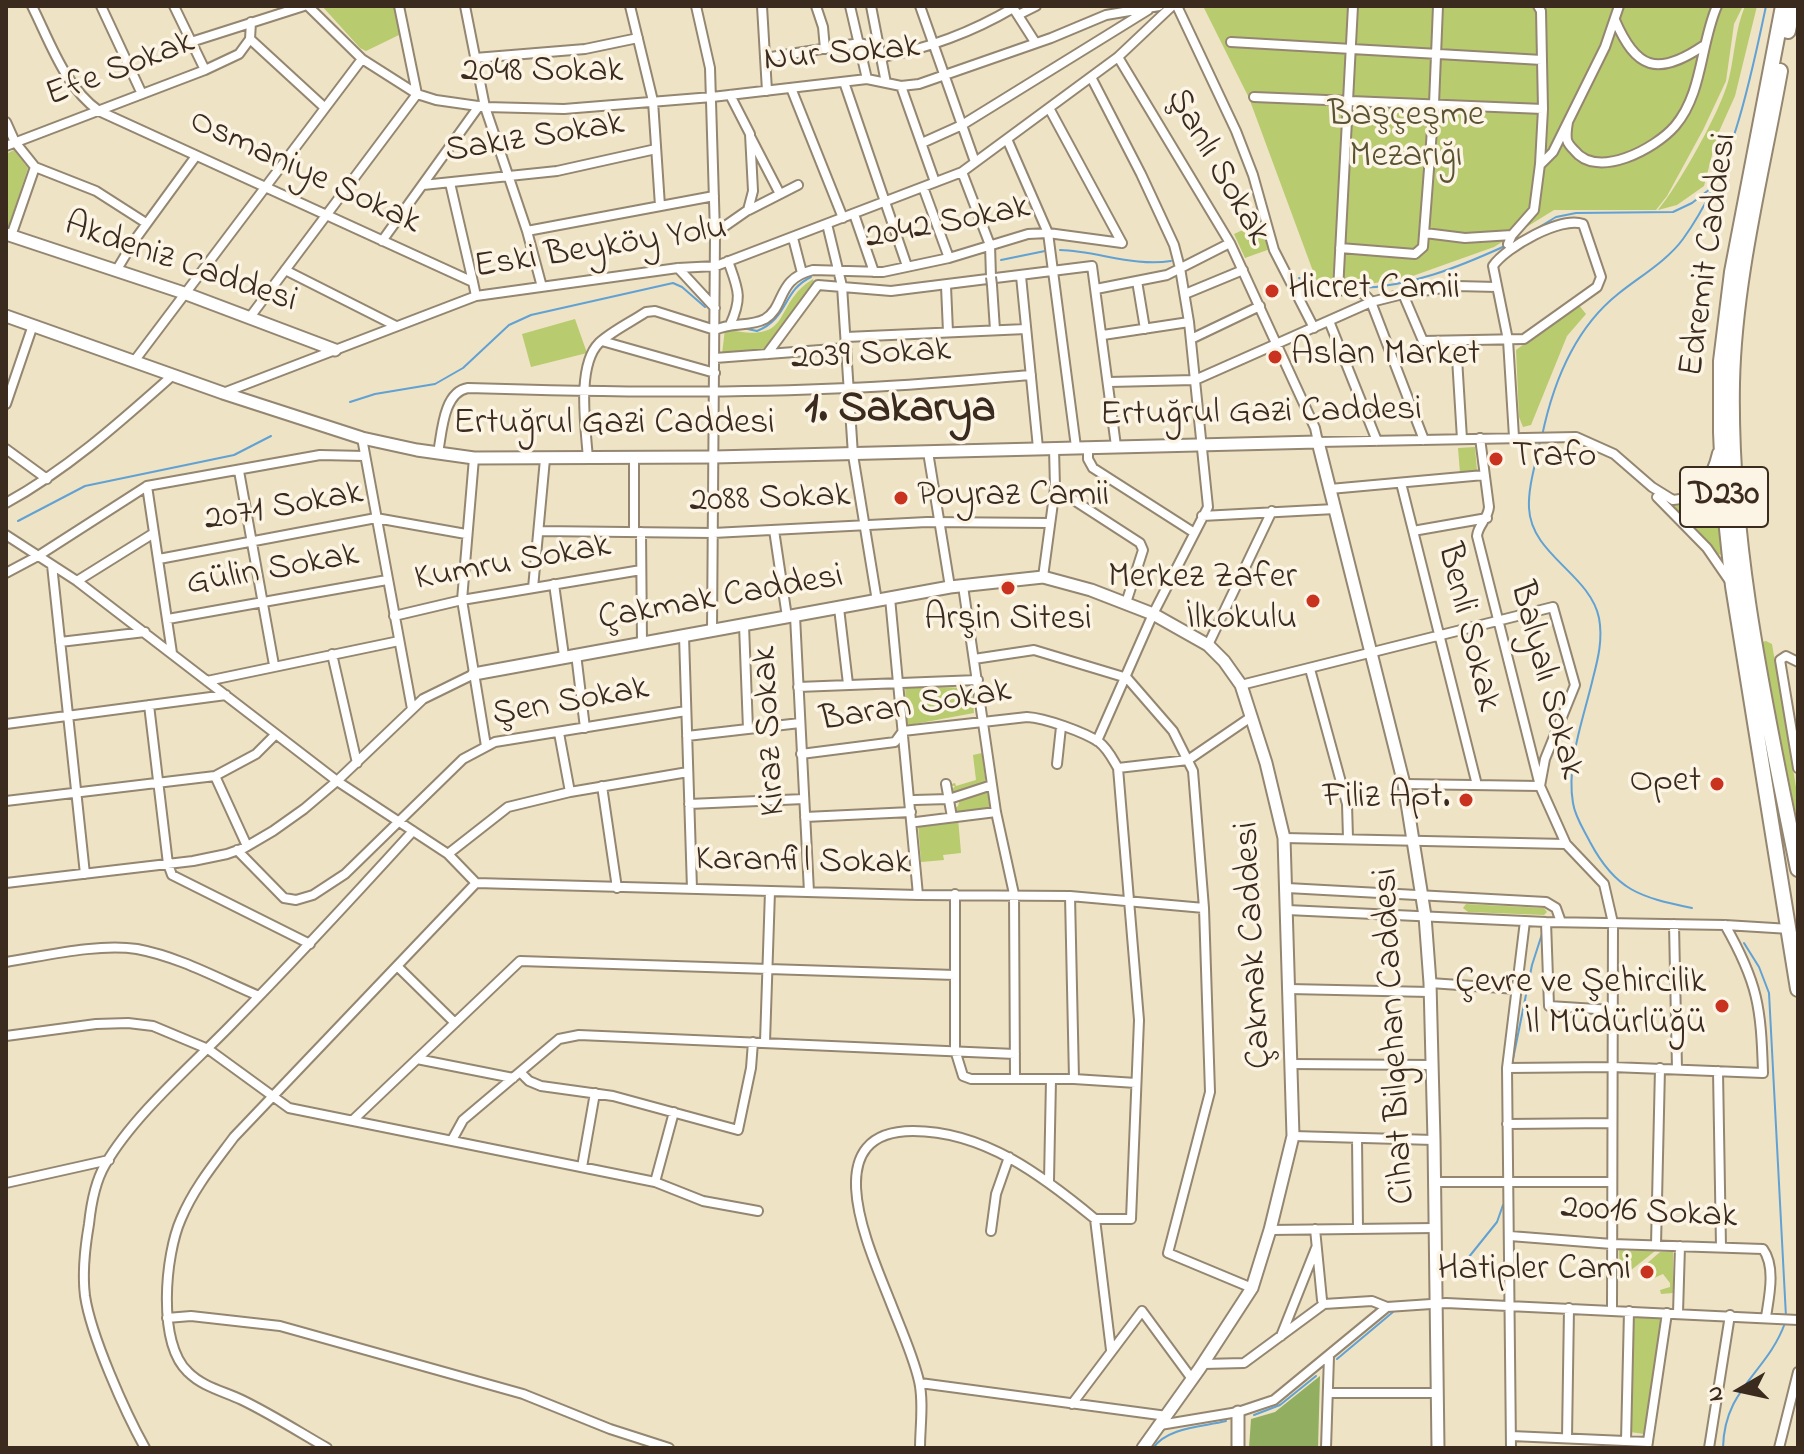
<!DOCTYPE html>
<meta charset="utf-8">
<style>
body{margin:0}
#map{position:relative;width:1804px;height:1454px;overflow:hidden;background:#eee3c4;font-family:"Indie Flower",sans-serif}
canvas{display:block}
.frame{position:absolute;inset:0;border:8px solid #3b2a1e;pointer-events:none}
.north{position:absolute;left:1700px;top:1350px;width:80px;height:80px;-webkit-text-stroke:6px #fcf5e5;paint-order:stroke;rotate:261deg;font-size:22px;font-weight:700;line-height:32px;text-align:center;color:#3b2a1e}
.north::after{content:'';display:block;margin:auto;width:28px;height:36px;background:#3b2a1e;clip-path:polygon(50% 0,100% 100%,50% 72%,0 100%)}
</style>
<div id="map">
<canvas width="1804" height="1454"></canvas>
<div class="frame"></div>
<div class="north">N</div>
</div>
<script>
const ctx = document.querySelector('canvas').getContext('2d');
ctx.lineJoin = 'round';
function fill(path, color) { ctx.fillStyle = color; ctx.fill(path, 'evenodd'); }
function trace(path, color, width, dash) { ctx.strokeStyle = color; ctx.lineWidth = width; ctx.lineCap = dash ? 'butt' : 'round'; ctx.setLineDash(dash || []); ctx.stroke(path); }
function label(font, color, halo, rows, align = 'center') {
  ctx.font = font + ' "Indie Flower",sans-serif'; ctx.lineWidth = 7; ctx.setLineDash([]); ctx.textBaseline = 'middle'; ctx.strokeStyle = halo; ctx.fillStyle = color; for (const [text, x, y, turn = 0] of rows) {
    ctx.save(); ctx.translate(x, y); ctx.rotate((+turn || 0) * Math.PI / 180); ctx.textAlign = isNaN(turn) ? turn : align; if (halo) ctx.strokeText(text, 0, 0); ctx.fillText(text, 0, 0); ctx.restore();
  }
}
fill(new Path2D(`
 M322,6H395L401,34L366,51L360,48Z
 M1203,6H1743L1734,24L1726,81L1703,130L1667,196L1656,210H1554L1494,247L1407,278L1362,285L1317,282L1249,98Z
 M1745,6H1757L1735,96L1717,136L1704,186L1677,205L1658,210C1679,185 1722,109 1729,78C1735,53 1735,30 1745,6Z
 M14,150L28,168L9,226L7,228L6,154Z
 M1262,221L1270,249L1245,258L1234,234Z
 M813,279L815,286L765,350L722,354L725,329C796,345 770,306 813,279Z
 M1578,304L1586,314L1567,336L1531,425L1523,427L1519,417L1516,350Z
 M575,319L587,353L531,367L522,334Z
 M1475,447L1477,471L1460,473L1458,448Z
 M1715,474L1716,476L1722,555L1718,554L1668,503C1692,508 1704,493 1715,474Z
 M1766,641L1772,644L1798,799V825L1766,668L1762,642Z
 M905,686L972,688L974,713L909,725L907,724Z
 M982,753L986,785L953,795L951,791L955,786L948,785L955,783L956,786L976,780L973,755Z
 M987,788L990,812L954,816L953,810L958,806L961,796Z
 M958,818L961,853L943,855L944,860L921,862L918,823Z
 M1466,904L1544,908L1547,912L1544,915L1468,912L1463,908Z
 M1619,1250L1655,1251L1620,1279Z
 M1660,1252H1673V1293L1661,1294L1660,1290L1670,1287V1283L1663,1274L1654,1278L1644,1266Z
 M1632,1318H1661L1644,1434L1630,1432Z`), '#b8cb6e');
fill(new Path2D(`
 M1320,1376L1318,1448H1249L1251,1419L1275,1412Z`), '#92af61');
trace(new Path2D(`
 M1511,244L1556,217L1576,213L1673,212L1692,203L1710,189
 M1060,250C1097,251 1134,267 1171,261
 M1001,260L1045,251
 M1299,278L1316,284
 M1359,288C1409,287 1459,267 1505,246
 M743,328L757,331C789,318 782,291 811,277
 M350,402L375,394L435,384L463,368L509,325L531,315L673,283L682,287L705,307
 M1542,436C1553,383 1574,329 1618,294C1639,277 1667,261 1683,239C1732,171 1749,87 1766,6
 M1540,442C1536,463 1528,486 1529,508C1531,555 1590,574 1599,618C1603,639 1598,659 1593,678C1584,717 1566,763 1573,803C1575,817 1584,830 1590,842C1616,891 1640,897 1692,908
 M18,521L85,486L234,455L271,436
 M1744,943L1759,967L1769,993L1786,1317
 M1512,1064L1532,965L1542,934
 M1452,1278L1497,1222L1503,1205
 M1337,1359L1393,1312
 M1254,1415L1280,1405L1316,1376
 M1153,1448C1168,1427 1202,1427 1226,1421
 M1723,1448C1724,1388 1767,1373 1785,1323`), '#61a1d4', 2);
const street = new Path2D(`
 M32,6C50,42 65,87 99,111L473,282L476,296
 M101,6L142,94
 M174,6L205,70
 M308,6L362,59L417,94L436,100L485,107L564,109L712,97L867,79L901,86L919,84L1051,38L1106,15L1159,6
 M465,6L485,107L527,231L542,287
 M630,6L653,101L660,206
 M696,6L710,68L715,233L712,631
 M762,6L767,91
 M816,6L823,27L825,49
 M850,6L867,79
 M871,6L886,83
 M920,6L975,162
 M1012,6L1035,42
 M1177,6L1236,131L1253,175L1274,250L1314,328
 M1018,15L1036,6
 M1615,20C1636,69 1657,77 1703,46
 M251,22L250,39L324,107
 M191,42L304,6
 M1231,42L1542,60
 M882,57C927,49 974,31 1013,8
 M1118,57L1230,243L1315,428L1318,442L1576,437L1614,454L1652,487L1673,500C1698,498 1712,476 1717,453
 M475,58L585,49L638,38
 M765,58L860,43L879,48
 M1091,77L1141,174L1174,245L1180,268L1189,322L1208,507L1153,614L1097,741
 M844,82L907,266
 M901,86L935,182
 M791,88L843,218
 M1254,97L1543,109
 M1049,108L1122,243
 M6,122L15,142L35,167L11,236
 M1568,122C1567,128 1566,135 1567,140C1568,144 1571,147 1574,150C1597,180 1655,149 1675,126C1703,93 1700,45 1717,6
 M751,138L780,194
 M1007,139L1048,233L1076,447
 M922,143L962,125L1148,10
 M6,146L205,70L239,54L250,39
 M1540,165L1553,152L1605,47L1619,6
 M35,167L96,191L146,223
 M962,172L990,245L991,277
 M450,183L473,282
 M423,185L557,171L656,149
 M923,187L949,258
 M749,210L798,185
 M854,214L874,272
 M827,224L842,286L853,455L877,601
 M527,231L714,196
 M715,233L748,210L753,191L750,134L730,95
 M1425,233L1465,238L1512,235
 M793,238L802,273
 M382,241L479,106
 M1508,244L1512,235L1534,210L1540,164L1543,109L1541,11L1538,6
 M1340,248L1415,254L1423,247L1434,104L1438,6
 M728,261C738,289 743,297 730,325
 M678,268L715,308
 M285,270L396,326
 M116,271L134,241L196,156
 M1021,276L1038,448
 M1137,281L1145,329
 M992,285L995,330
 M946,286L948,332
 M1096,289L1167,275L1230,243
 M1338,291C1352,288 1363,290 1371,302L1424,440
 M1295,292C1308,283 1323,288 1338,291L1353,6
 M1185,294L1243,270
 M1403,294L1423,341L1524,339L1597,287L1601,277L1583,224C1561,216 1506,247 1493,266L1508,340L1514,437
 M250,317L417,94L399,6
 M1329,321L1377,441
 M1103,335L1189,322
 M846,337L1026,329
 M1191,339L1260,306
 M602,341L715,373
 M1456,342L1462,439
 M767,354L818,285L891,291L1092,266L1116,446
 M715,358L847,348
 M135,360L362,59
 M1109,382L1195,380L1371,302L1403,294L1456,286L1497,287
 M223,393L476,296L678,268L716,266L962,172L1118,57L1172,6
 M6,404L33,325
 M362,438L412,709
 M1480,438L1489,507C1488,519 1478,525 1477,536L1540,786L1566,844L1604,884L1613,923L1612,1310
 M1088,447V459L1093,468L1193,532
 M6,449L47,479
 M928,452L950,587
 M438,453C442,433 443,392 468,388C594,392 721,394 848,388C909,386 970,380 1031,375
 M474,458L462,600L486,746
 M588,459C586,429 576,366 599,343C612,331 631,322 646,312L655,311L715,330C731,322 750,327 765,319C786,306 776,279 813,270L883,272L949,258L1028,234L1048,233L1122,243
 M239,471L274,665
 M1401,483L1477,785
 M147,486L172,653
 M1055,488L1140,543L1143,550L1126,603
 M1330,489L1484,475
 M1657,497L1707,548L1729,580
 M6,503C68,469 120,422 173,375
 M1202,516L1335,509
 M774,530L787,617
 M539,531L713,533L927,522L1050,523
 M1413,531L1487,518
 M634,532V458
 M641,532L642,643
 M6,535L77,581L337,781L448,854L476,883
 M159,559L376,518L466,534
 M52,565L85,874
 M6,573L38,556L147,486L320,455L365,456
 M1043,577L1055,488L1054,448
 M77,581L154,533
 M554,584L564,656
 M963,586L996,812L1014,894L1015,1079
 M533,588L545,459
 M890,598L918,895
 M839,608L848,684
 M394,616L462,600L641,570
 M795,616L809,892
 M168,619L387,580
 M744,625L748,729
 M684,636L692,889
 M60,642L145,632
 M1208,645L1272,511
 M332,654L357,763
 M576,654L585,728
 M974,659L1034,650L1127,678L1173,731L1193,771L1204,908L1210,1092L1168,1253L1252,1288
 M1798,662L1786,656L1780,660L1798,768
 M1310,669L1347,804L1348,838
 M207,681L399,641
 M1241,685L1553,607L1575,685L1545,759L1540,786L1404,784
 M798,687L978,680
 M149,705L168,864L172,875L310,944
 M6,724L226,695
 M559,733L570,792
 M687,736L800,723
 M801,754L895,742L903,731L1027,717C1045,718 1084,732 1099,742C1108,749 1112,758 1118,768L1139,1020L1131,1219H1095
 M1057,764L1061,727
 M1118,768L1188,760L1251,717
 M215,776L247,846
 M946,784L952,817
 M602,786L617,888
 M914,800L949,799L992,785
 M6,801L215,776L256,754L276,734
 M689,804L804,799
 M805,817L911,812
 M916,822L996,812
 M1284,838L1566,844
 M237,850L284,898L296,900L313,895L345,874L463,759L495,742L686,711
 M448,854L508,807L570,792L688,772
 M6,883L193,861L227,854L244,848L273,831L304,809L337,781L423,699L474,674
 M476,883L918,895L1070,896L1204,908
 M1287,888L1546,902L1556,908L1561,922
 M955,894V1050L963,1076L971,1079H1074L1136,1083
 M1070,896L1074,1079
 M1287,910L1546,922L1725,925L1790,929
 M1546,922L1549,1006L1612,1010
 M1674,924L1677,1069
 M6,962C45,956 98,943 137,949C180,957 219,979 259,996
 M397,966L455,1023
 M1430,983L1517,989
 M1289,989L1430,992
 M6,1036L96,1024L128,1023L153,1026L208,1049L289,1108L655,1182L703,1201L758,1211
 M765,1042L770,891
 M417,1059L513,1078
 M1291,1064L1432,1065
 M1507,1068L1612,1067L1763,1073C1761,1007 1758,983 1725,925
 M1718,1071L1721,1247
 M520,1072L529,1081L541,1086L613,1096L738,1130L751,1068L753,1042
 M353,1120L520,961L955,975
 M1507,1124L1612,1123
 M1293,1136L1434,1140
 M1357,1138L1358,1229
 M452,1140L463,1120L559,1039L579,1035L1015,1054
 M582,1167L595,1093
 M1049,1181L1051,1079
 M655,1182L674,1112
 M1434,1182H1612
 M6,1183L109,1160
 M1315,1229L1322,1300
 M1270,1230L1435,1228
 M991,1231L996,1194L1009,1157
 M1510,1236L1612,1244L1763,1249C1776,1267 1769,1297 1766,1317
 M1656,1245L1660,1068
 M1678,1313L1680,1246
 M167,1318L191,1316L280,1326L523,1394L610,1429L669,1448
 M1281,1336L1316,1248
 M1203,1364L1244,1363L1324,1304L1372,1301L1387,1307L1446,1303L1798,1320
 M920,1383L1167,1416
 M1328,1393H1437
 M1072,1404L1142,1311L1192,1379
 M1160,1425L1238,1412L1274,1400L1387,1307
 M1511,1436L1648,1442
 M1567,1438L1569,1308
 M1626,1441L1629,1311
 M145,1448C125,1412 91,1336 85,1296C82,1272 85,1247 89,1224C91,1205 95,1182 105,1165C133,1116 190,1067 230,1026C293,962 353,897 413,831
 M327,1448C299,1432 271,1414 242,1400C223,1391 203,1387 188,1372C157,1343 165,1255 181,1219C194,1188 214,1164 234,1137L476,883
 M920,1448C920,1427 924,1402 919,1381C913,1355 900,1327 890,1301C871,1252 813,1131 913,1131C984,1131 1043,1176 1095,1219L1111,1350
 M1326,1448L1329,1356
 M1511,1448L1507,1068L1525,921
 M1647,1448L1667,1313
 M1709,1448L1730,1315
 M1779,1448L1798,1372`);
const secondary = new Path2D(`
 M6,234L184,293L335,350
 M6,316L223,393L362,438L417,450L474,458L714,457L1318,442L1404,784L1425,916L1430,983L1434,1140L1438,1448
 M474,674L950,587L1043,577L1091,590L1153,614L1208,645L1224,661L1241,685L1266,763L1284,838L1293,1136L1270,1230L1252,1288L1200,1368L1143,1448
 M1238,1448V1412`);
const highway = new Path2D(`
 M1783,6L1732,272L1721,361V432L1724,500L1733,586L1798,989
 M1788,31L1793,6
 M1780,71C1762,172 1734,280 1732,383C1729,548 1766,709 1798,869`);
trace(street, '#948671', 12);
trace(secondary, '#948671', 15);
trace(highway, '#948671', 18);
trace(street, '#fff', 8);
trace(secondary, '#fff', 11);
trace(highway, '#fff', 14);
const streetBridge = new Path2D(`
 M991,277L992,285`);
trace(streetBridge, '#948671', 12, []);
trace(streetBridge, '#fff', 8);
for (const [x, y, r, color] of [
 [1272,291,8,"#c8321e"],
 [1275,357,8,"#c8321e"],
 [1496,459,8,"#c8321e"],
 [901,498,8,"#c8321e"],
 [1008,588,8,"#c8321e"],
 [1313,601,8,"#c8321e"],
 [1717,784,8,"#c8321e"],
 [1466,800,8,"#c8321e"],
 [1722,1006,8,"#c8321e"],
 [1647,1272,8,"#c8321e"]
]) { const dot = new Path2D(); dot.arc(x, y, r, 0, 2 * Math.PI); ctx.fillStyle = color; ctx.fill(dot); trace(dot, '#fcf5e5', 3); }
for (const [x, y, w] of [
 [1724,497,88]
]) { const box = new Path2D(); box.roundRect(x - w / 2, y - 30, w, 60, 6); ctx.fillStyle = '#fcf5e5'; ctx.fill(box); trace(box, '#3b2a1e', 2); }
label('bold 34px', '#3b2a1e', null, [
 ["D230",1724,497]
]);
label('36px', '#3b2a1e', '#fcf5e5', [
 ["Nur Sokak",842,56,-5],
 ["Efe Sokak",121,71,-21],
 ["2048 Sokak",542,74],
 ["Sakız Sokak",535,140,-9],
 ["Şanlı Sokak",1216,168,60],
 ["Osmaniye Sokak",304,174,25],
 ["2042 Sokak",948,225,-11],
 ["Eski Beyköy Yolu",601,250,-9],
 ["Edremit Caddesi",1711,255,-82],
 ["Akdeniz Caddesi",180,265,19],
 ["2039 Sokak",871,357,-3],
 ["Ertuğrul Gazi Caddesi",1261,415,-1],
 ["Ertuğrul Gazi Caddesi",614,426],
 ["2088 Sokak",770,501,-2],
 ["2071 Sokak",284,509,-10],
 ["Kumru Sokak",513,565,-10],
 ["Gülin Sokak",273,572,-10],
 ["Çakmak Caddesi",721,600,-10],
 ["Benli Sokak",1466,628,76],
 ["Balyalı Sokak",1544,681,75],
 ["Şen Sokak",571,704,-10],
 ["Baran Sokak",916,708,-9],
 ["Kiraz Sokak",772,731,-93],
 ["Karanfil Sokak",803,864,1],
 ["Çakmak Caddesi",1256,945,-93],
 ["Cihat Bilgehan Caddesi",1397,1036,-93],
 ["20016 Sokak",1649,1215,3]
]);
label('36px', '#5a5232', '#fcf5e5', [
 ["Başçeşme",1406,118],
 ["Mezarığı",1406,159]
]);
label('36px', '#3b2a1e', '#fcf5e5', [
 ["Hicret Camii",1288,291,"left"],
 ["Aslan Market",1291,357,"left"],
 ["Trafo",1512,459,"left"],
 ["Poyraz Camii",917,498,"left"],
 ["Merkez Zafer",1297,580],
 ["İlkokulu",1297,621],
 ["Arşin Sitesi",1008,622,"center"],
 ["Opet",1701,784],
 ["Filiz Apt.",1450,800],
 ["Çevre ve Şehircilik",1706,985],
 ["İl Müdürlüğü",1706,1026],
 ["Hatipler Cami",1631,1272]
], 'right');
label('bold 44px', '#3b2a1e', '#fcf5e5', [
 ["1. Sakarya",900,413]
]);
</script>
